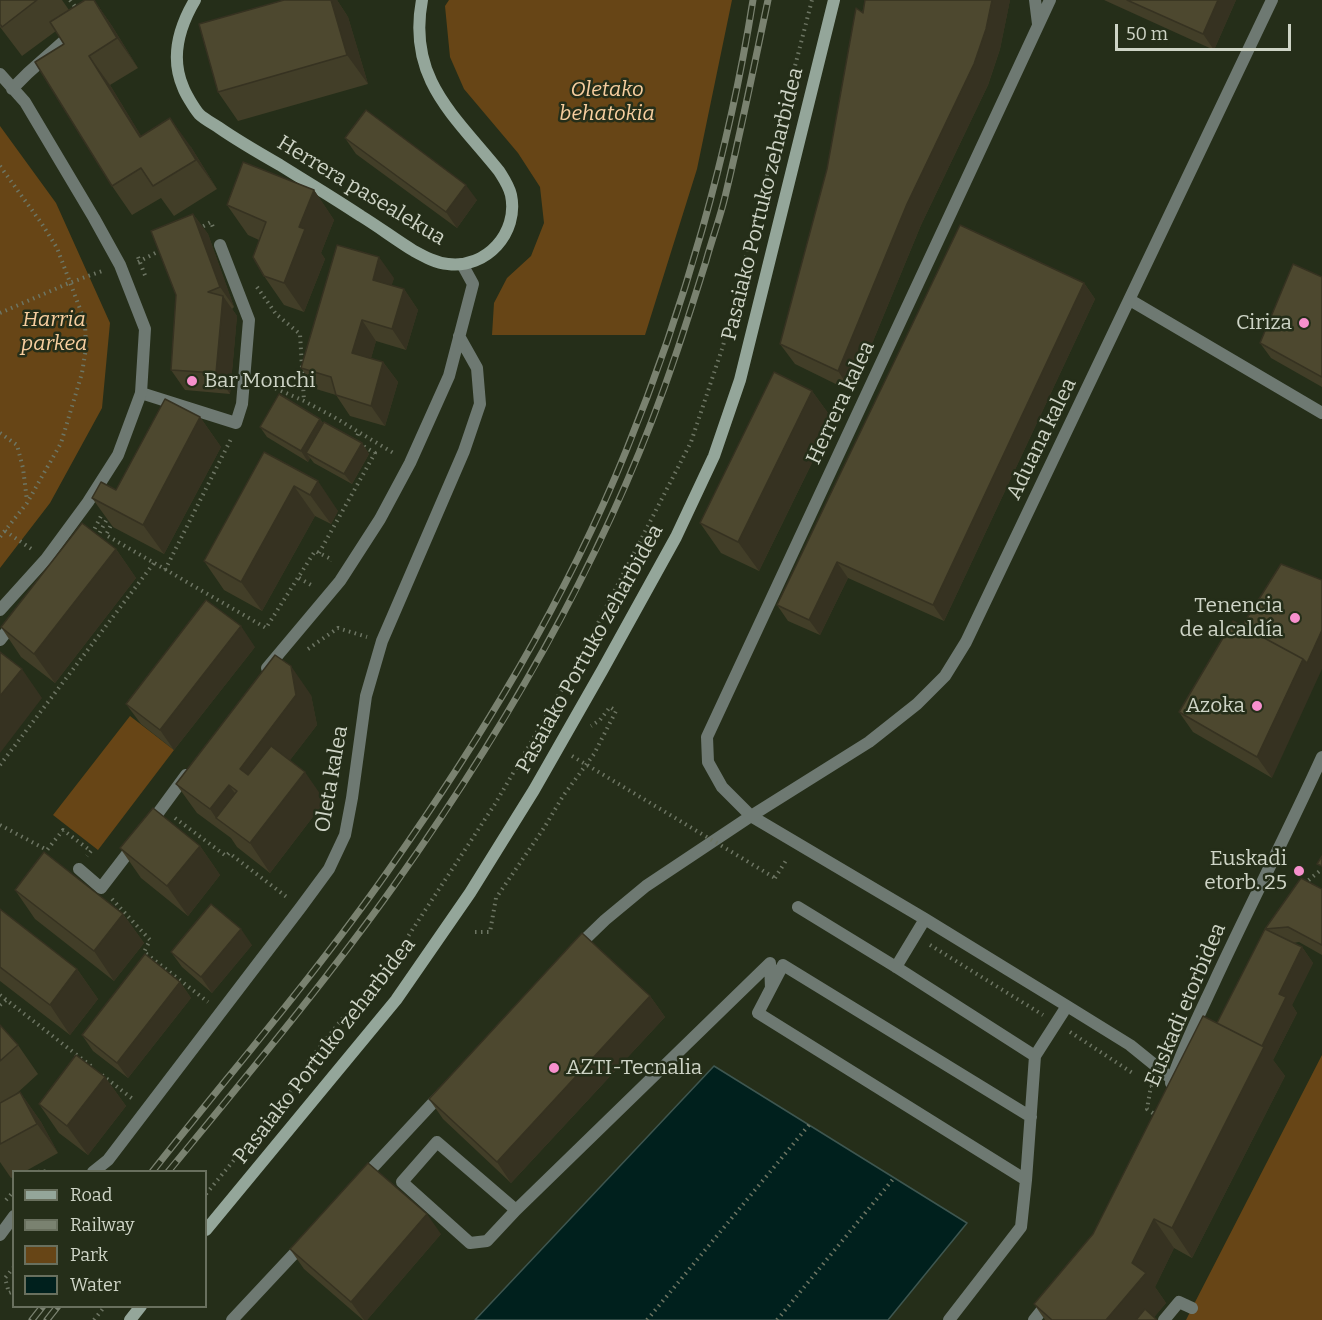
<!DOCTYPE html>
<meta charset="utf-8">
<style>
body{margin:0}
#map{position:relative;width:1322px;height:1320px;overflow:hidden;background:#252e19;font-family:Bitter,serif}
canvas{display:block}
.legend{position:absolute;left:12px;top:1170px;width:195px;height:138px;box-sizing:border-box;background:#252e19;border:2px solid #69705e;margin:0;padding:8px 10px;list-style:none;font-size:18px;color:#ced4c6}
.legend li{display:flex;align-items:center;gap:12px;height:30px}
.legend b{width:30px;border:2px solid #69705e}
.scale{position:absolute;left:1115px;top:24px;width:176px;height:27px;box-sizing:border-box;border:3px solid #ced4c6;border-top:0;padding-left:8px;font-size:18px;line-height:21px;white-space:nowrap;color:#ced4c6;-webkit-text-stroke:4px #252e19;paint-order:stroke}
</style>
<div id="map">
<canvas width="1322" height="1320"></canvas>
<ul class="legend">
<li><b style="height:8px;background:#94a69a"></b>Road</li>
<li><b style="height:8px;background:#7a8270"></b>Railway</li>
<li><b style="height:16px;background:#674516"></b>Park</li>
<li><b style="height:16px;background:#00201d"></b>Water</li>
</ul>
<div class="scale">50 m</div>
</div>
<script>
const ctx = document.querySelector('canvas').getContext('2d');
ctx.lineJoin = 'round';
function fill(path, color) { ctx.fillStyle = color; ctx.fill(path, 'evenodd'); }
function trace(path, color, width, dash) { ctx.strokeStyle = color; ctx.lineWidth = width; ctx.lineCap = dash ? 'butt' : 'round'; ctx.setLineDash(dash || []); ctx.stroke(path); }
function label(font, color, halo, rows, align = 'center') {
  ctx.font = font + ' Bitter,serif'; ctx.lineWidth = 5; ctx.setLineDash([]); ctx.textBaseline = 'middle'; ctx.strokeStyle = halo; ctx.fillStyle = color; for (const [text, x, y, turn = 0] of rows) {
    ctx.save(); ctx.translate(x, y); ctx.rotate((+turn || 0) * Math.PI / 180); ctx.textAlign = isNaN(turn) ? turn : align; if (halo) ctx.strokeText(text, 0, 0); ctx.fillText(text, 0, 0); ctx.restore();
  }
}
fill(new Path2D(`
 M449,0H732L697,169L645,335H492L494,303L507,278L531,256L544,223L540,187L518,153L464,89L450,57L445,6Z
 M0,126L56,203L110,323L102,408L50,503L0,568Z
 M130,716L174,750L98,850L53,815Z
 M1322,1055V1320H1186L1192,1308Z`), '#674516');
const water = new Path2D(`
 M714,1066L967,1223L888,1320H475Z`);
fill(water, '#00201d');
trace(water, '#3e5650', 1.5);
trace(new Path2D(`
 M70,0L76,8
 M0,166L42,224L57,248L85,322L86,348L82,373L61,443L27,503L0,537
 M198,229L211,222L214,230
 M138,257L146,278
 M138,262L163,249
 M257,287L276,314L300,334L304,401
 M0,313L69,283L105,270
 M259,381L304,401L334,417L395,454
 M0,433L17,445L23,468L27,501
 M113,521L106,535L266,628L315,551L331,559L330,561
 M5,531L33,550
 M92,534L101,516
 M97,538L109,515
 M319,553L375,453L355,441L359,432
 M165,570L231,439
 M299,578L313,586
 M308,649L338,628L367,637
 M0,765L154,563
 M175,818L226,856L229,853L288,898
 M0,825L47,850L63,830L91,851L87,856
 M775,878L787,859
 M1304,884L1322,869
 M112,899L150,940L144,952L208,1002
 M475,932H490L496,898L544,828L563,796L594,754L616,711L610,707L600,720L591,726
 M930,945L1043,1015
 M0,995L91,1066
 M0,1005L6,1000
 M1070,1032L1134,1074
 M102,1075L134,1100
 M1150,1086H1151L1147,1109L1157,1116
 M39,1172L43,1169L44,1172
 M206,1194L300,1080L309,1061L343,1018L361,1005L376,985L495,804L578,662L691,442L723,346L812,0
 M6,1200L14,1191
 M14,1267L5,1278L9,1293L14,1291
 M94,1320L105,1306
 M647,1320L809,1125
 M777,1320L894,1178`), '#6d7563', 4, [1.5, 4.5]);
trace(new Path2D(`
 M1035,0L1038,24
 M1050,0L707,737L708,762L722,787L751,816L869,742L917,704L945,676L966,642L1272,0
 M1130,300L1322,413
 M141,393L236,423L242,404L249,320L220,245
 M0,640L14,622
 M798,907L896,967L1035,1056
 M575,949L605,920L646,886L751,816L925,919L1067,1006L1130,1045L1172,1079
 M896,967L925,919
 M363,1178L443,1092
 M1026,1180L758,1013L783,965L1031,1117
 M516,1210L437,1142L402,1182L470,1243L487,1241L516,1210L770,963L771,988
 M232,1320L305,1242
 M949,1320L1021,1227L1026,1180L1035,1056L1067,1006`), '#6e7972', 12);
trace(new Path2D(`
 M0,74L25,102L94,218L120,265L145,329L141,393L118,455L88,502L46,559L0,610
 M12,89L28,73L73,33
 M267,668L340,581L380,519L410,463L449,376L473,284L462,264
 M150,824L186,775
 M79,869L101,888L134,845
 M1171,1083C1182,1049 1198,1017 1213,985C1248,909 1287,834 1322,757
 M93,1172L108,1160L301,907L329,869L345,835L352,798L366,696L382,641L464,451L480,404L477,368L459,336
 M0,1235L14,1216
 M1034,1320L1050,1300
 M1164,1320L1179,1302L1192,1308`), '#6e7972', 12);
trace(new Path2D(`
 M195,0C179,27 170,57 183,87C185,93 194,108 199,114C204,119 212,123 218,127C238,141 259,153 280,165C307,182 334,198 361,216C379,227 396,240 414,251C425,257 436,263 448,264C486,269 519,233 511,195C509,186 504,179 499,171C455,116 407,79 422,0
 M206,1230L396,1000L470,893L534,790L603,669L676,537L714,456L740,380L834,0
 M130,1320L141,1306`), '#94a69a', 12);
const rail = new Path2D(`
 M152,1172C231,1072 315,975 388,871C480,740 566,600 626,451C684,309 729,152 753,0
 M168,1172C244,1079 323,985 393,887C509,724 611,547 675,357C686,325 696,293 706,261C712,239 720,218 725,197C741,131 754,66 768,0
 M32,1320L43,1306
 M47,1320L58,1306`);
trace(rail, '#7a8270', 7);
trace(rail, '#252e19', 4.5, [14]);
trace(new Path2D(`
 M572,756L775,878`), '#6d7563', 4, [1.5, 4.5]);
fill(new Path2D(`
 M0,0H62L69,10L94,0L112,26L138,68L110,85L141,136L191,147L217,189L174,216L161,198L132,215L112,186L64,44L56,31L22,56L0,27Z
 M284,0H337L348,17L368,84L238,121L218,92Z
 M865,0H1010L1000,49L988,85L921,225L852,392L795,364L780,344L827,169Z
 M1104,0H1236L1214,50Z
 M345,138L477,200L457,228L356,154Z
 M314,190L334,220L321,253L325,259L304,312L284,305L264,276L259,240L248,235L227,205Z
 M193,214L208,234L234,307L232,309L237,316L230,394L185,390L171,370Z
 M1322,277V387L1271,358L1260,343Z
 M394,278L391,286L404,289L418,310L406,350L376,341L371,358L383,362L398,382L385,426L350,416L336,395L316,389L301,368Z
 M1084,283L1095,299L944,621L848,578L820,635L788,621L777,605Z
 M812,391L833,420L759,571L721,553L700,523Z
 M200,417L221,447L164,554L113,527L92,498L116,490Z
 M320,419L323,423L362,443L369,454L352,484L314,463L310,458L308,462L267,437L260,427Z
 M264,452L338,511L331,524L315,516L262,611L224,590L204,561Z
 M116,549L136,578L55,683L21,657L1,627Z
 M1242,626L1272,778L1193,732L1179,712Z
 M255,647L174,750L141,724L126,704Z
 M311,695L317,725L290,760L325,801L270,873L237,847L231,838L197,813L176,784Z
 M200,846L220,875L188,916L141,878L120,848Z
 M1322,889V955L1299,942L1293,943L1302,947L1313,963L1292,1005L1297,1013L1273,1060L1285,1076L1192,1258L1174,1248L1155,1287L1166,1303L1154,1317L1157,1320H1045L1034,1304L1093,1234L1217,1023L1265,929Z
 M15,890L123,914L144,943L114,981L35,919Z
 M0,909L77,969L98,999L70,1035L0,981Z
 M252,945L212,993L182,967L171,952Z
 M180,982L191,998L128,1078L93,1051L82,1035Z
 M650,996L665,1017L511,1183L443,1119L429,1099Z
 M0,1025L18,1045L38,1074L15,1095L20,1092L41,1122L58,1153L24,1172H14V1177L11,1178L0,1162Z
 M105,1077L126,1106L88,1155L59,1133L39,1104Z
 M441,1234L367,1320H363L304,1269L290,1249Z`), '#423e28');
fill(new Path2D(`
 M94,0L112,26L138,68L117,38Z
 M331,0H337L348,17L368,84L347,55Z
 M992,0H1010L1000,49L988,85L921,225L852,392L838,371Z
 M1218,0H1236L1214,50L1203,34Z
 M89,56L110,85L160,167L140,137Z
 M170,118L191,147L217,189L196,160Z
 M466,185L477,200L457,228L446,212Z
 M314,190L334,220L321,253L325,259L304,312L284,283L299,227Z
 M193,214L208,234L234,307L220,287Z
 M379,257L394,278L387,301L373,280Z
 M1084,283L1095,299L944,621L933,605Z
 M404,289L418,310L406,350L392,329Z
 M223,296L237,316L230,394L216,373Z
 M362,320L376,341L367,373L352,353Z
 M383,362L398,382L385,426L371,406Z
 M812,391L833,420L759,571L738,542Z
 M200,417L221,447L164,554L143,525Z
 M320,419L327,429L306,453L310,458L308,462L301,451Z
 M362,443L369,454L352,484L344,474Z
 M318,481L338,511L331,524L310,495Z
 M294,486L315,516L262,611L241,582Z
 M116,549L136,578L55,683L34,654Z
 M837,562L848,578L820,635L809,620Z
 M241,626L255,647L174,750L160,730Z
 M1322,630V669L1272,778L1257,757L1303,659Z
 M291,666L311,695L317,725L261,798L240,769Z
 M22,669L42,698L0,753V696Z
 M305,772L325,801L270,873L250,843Z
 M229,785L250,814L216,818L230,839L210,809Z
 M200,846L220,875L188,916L167,886Z
 M123,914L144,943L114,981L94,951Z
 M241,929L252,945L212,993L201,977Z
 M1302,947L1313,963L1292,1005L1297,1013L1273,1060L1285,1076L1192,1258L1172,1228L1279,994Z
 M77,969L98,999L70,1035L50,1005Z
 M180,982L191,998L128,1078L117,1063Z
 M650,996L665,1017L511,1183L497,1162Z
 M105,1077L126,1106L88,1155L67,1126Z
 M20,1092L41,1122L58,1153L37,1124Z
 M427,1214L441,1234L367,1320H364L351,1302Z
 M1154,1219L1174,1248L1155,1287L1166,1303L1152,1320H1106L1132,1263Z`), '#363221');
const building = new Path2D(`
 M0,0H37L2,27L0,24Z
 M85,0H94L117,38L89,56L140,137L170,118L196,160L153,186L141,168L112,186L35,62L64,44L50,22Z
 M284,0H331L347,55L218,92L199,24Z
 M865,0H992L986,29L974,64L907,204L838,371L780,344L827,169L856,8L863,13Z
 M1127,0H1218L1203,34Z
 M366,110L466,185L446,212L345,138Z
 M243,162L314,190L299,227L305,229L284,283L264,276L253,257L266,222L227,205Z
 M193,214L220,287L208,292L223,296L216,373L171,370L176,295L151,231Z
 M960,225L1084,283L933,605L837,562L809,620L777,605Z
 M337,245L379,257L373,280L404,289L392,329L362,320L352,353L383,362L371,406L336,395L331,377L301,368Z
 M1293,264L1322,277V377L1260,343Z
 M774,372L812,391L738,542L700,523Z
 M279,394L320,419L301,451L260,427Z
 M165,399L200,417L143,525L92,498L101,482L116,490Z
 M324,422L362,443L344,474L306,453Z
 M264,452L318,481L310,495L294,486L241,582L204,561Z
 M82,523L116,549L34,654L1,627Z
 M1281,564L1322,580V630L1307,663L1303,659L1242,626Z
 M206,600L241,626L160,730L126,704Z
 M1233,621L1303,659L1257,757L1179,712Z
 M0,652L22,669L0,696Z
 M275,655L291,666L296,695L240,769L248,775L271,746L305,772L250,843L216,818L237,791L229,785L210,809L176,784Z
 M153,808L200,846L167,886L120,848Z
 M44,852L123,914L94,951L15,890Z
 M1322,856V866L1317,864Z
 M1301,878L1322,889V945L1288,927L1265,929Z
 M211,904L241,929L201,977L171,952Z
 M0,909L77,969L50,1005L0,967Z
 M1265,929L1302,947L1279,994L1286,997L1262,1046L1217,1023Z
 M582,933L650,996L497,1162L429,1099Z
 M145,954L180,982L117,1063L82,1035Z
 M1203,1016L1264,1047L1172,1228L1154,1219L1132,1263L1146,1273L1106,1320H1052L1034,1304L1093,1234Z
 M0,1025L18,1045L0,1061Z
 M76,1055L105,1077L67,1126L39,1104Z
 M20,1092L37,1124L0,1144V1103Z
 M368,1163L427,1214L351,1302L290,1249Z
 M1145,1309L1157,1320H1136Z`);
fill(building, '#4d482f');
trace(building, '#363221', 1.5);
for (const [x, y, r, color] of [
 [1304,323,6,"#f790cd"],
 [192,381,6,"#f790cd"],
 [1295,618,6,"#f790cd"],
 [1257,706,6,"#f790cd"],
 [1299,871,6,"#f790cd"],
 [554,1068,6,"#f790cd"]
]) { const dot = new Path2D(); dot.arc(x, y, r, 0, 2 * Math.PI); ctx.fillStyle = color; ctx.fill(dot); trace(dot, '#252e19', 2); }
label('italic 21px', '#f7ce9f', '#252e19', [
 ["Oletako",607,90],
 ["behatokia",607,114],
 ["Harria",54,320],
 ["parkea",54,344]
]);
label('21px', '#ced4c6', '#252e19', [
 ["Herrera pasealekua",361,191,31],
 ["Pasaiako Portuko zeharbidea",763,204,-76],
 ["Herrera kalea",841,403,-65],
 ["Aduana kalea",1042,439,-64],
 ["Pasaiako Portuko zeharbidea",590,649,-61],
 ["Oleta kalea",332,779,-80],
 ["Euskadi etorbidea",1186,1005,-67],
 ["Pasaiako Portuko zeharbidea",325,1051,-52]
]);
label('21px', '#ced4c6', '#252e19', [
 ["Ciriza",1292,323],
 ["Bar Monchi",204,381,"left"],
 ["Tenencia",1283,606],
 ["de alcaldía",1283,630],
 ["Azoka",1245,706],
 ["Euskadi",1287,859],
 ["etorb. 25",1287,883],
 ["AZTI-Tecnalia",566,1068,"left"]
], 'right');
</script>
